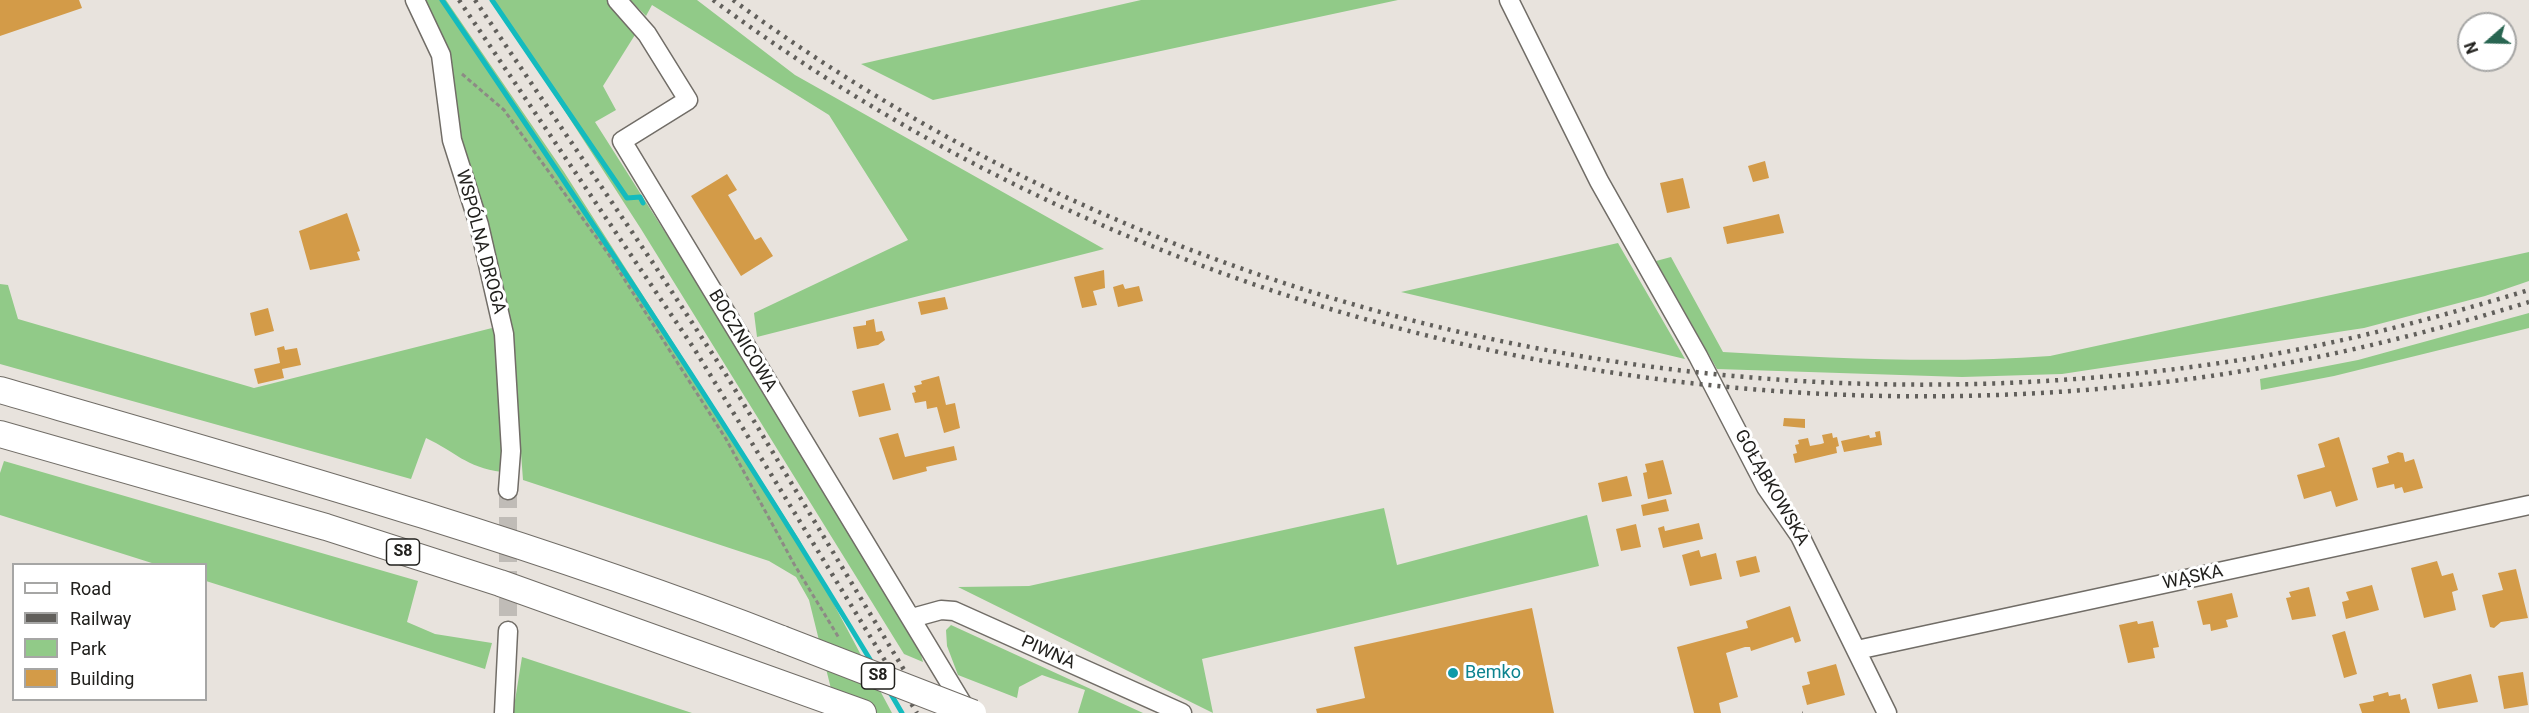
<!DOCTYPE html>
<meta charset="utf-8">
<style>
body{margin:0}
#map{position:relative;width:2529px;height:713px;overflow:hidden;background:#e8e3dd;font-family:Roboto,sans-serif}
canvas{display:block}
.legend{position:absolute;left:12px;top:563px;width:195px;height:138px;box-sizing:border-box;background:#fff;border:2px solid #a6a6a5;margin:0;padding:8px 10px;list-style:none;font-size:18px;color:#21201d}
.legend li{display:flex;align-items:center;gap:12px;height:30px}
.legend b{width:30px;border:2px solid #a6a6a5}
.north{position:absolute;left:2457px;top:12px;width:60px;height:60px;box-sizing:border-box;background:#fff;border:2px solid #a6a6a5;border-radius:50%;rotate:250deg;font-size:16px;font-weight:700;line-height:24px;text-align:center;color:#21201d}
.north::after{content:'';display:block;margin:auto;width:21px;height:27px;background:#286551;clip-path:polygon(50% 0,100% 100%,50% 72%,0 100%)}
</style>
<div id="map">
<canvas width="2529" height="713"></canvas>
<ul class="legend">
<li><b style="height:8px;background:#fff"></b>Road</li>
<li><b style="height:8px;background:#615f5b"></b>Railway</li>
<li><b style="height:16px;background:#91ca88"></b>Park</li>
<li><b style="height:16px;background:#d39b48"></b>Building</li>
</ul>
<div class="north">N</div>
</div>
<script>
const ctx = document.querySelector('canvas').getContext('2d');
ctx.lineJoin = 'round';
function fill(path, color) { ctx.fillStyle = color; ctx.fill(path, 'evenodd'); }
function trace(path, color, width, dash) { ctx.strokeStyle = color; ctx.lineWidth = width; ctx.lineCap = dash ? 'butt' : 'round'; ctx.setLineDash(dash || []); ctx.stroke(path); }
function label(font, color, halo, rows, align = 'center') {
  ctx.font = font + ' Roboto,sans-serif'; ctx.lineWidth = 6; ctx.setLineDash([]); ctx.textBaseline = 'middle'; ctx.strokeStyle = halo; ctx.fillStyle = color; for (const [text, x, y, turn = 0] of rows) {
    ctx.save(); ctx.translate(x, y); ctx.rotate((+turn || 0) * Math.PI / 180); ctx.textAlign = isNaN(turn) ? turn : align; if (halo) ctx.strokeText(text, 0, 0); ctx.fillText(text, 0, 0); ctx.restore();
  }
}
fill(new Path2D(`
 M423,0H446L564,172L799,539L892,713H837L809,600L796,577L769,561L523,480L517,400L489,226L459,145Z
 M493,0H608L638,30L603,86L616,110L595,122L738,347L854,542L894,603L919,647L923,662L904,654L641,229Z
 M630,0H697L795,75L1104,249L757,337L754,313L908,240L829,115L652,5L646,16Z
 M1141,0H1398L933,100L861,64Z
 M1618,243L1685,359L1401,292Z
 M2529,252V281L2485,296L2364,328L2062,374L1962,377L1717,369L1656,261L1671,257L1723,352C1832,358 1941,364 2050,356Z
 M0,284L8,285L18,319L254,388L496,327L505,410L502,472C465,467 456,452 426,438L411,479L0,364Z
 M2529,313V328L2334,376L2261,390L2260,379L2358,360Z
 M4,461L418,581L407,622L435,634L492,643L485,669L206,581V564H155L0,515V473Z
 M1384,508L1397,565L1587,515L1599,566L1202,659L1213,713L958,587L1029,586Z
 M951,625L1143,713H1078L1085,690L1042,675L1019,687L1017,698L958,675L947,646L946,630Z
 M522,657L692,713H513Z`), '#91ca88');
trace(new Path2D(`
 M442,0C591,219 737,439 874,666
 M492,0L627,198L640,197L643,203
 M888,689L902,713`), '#14bbbe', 5);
fill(new Path2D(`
 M0,0H79L82,8L0,36Z
 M1765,161L1769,178L1753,182L1748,166Z
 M727,174L737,190L728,195L755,240L761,237L773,256L741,276L691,196Z
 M1683,178L1690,208L1667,213L1660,183Z
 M347,213L360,251L357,252L360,260L310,270L299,231Z
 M1779,214L1784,233L1727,244L1723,227Z
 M1104,270L1105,288L1093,291L1097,305L1082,308L1074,277Z
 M1123,284L1125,289L1139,286L1143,301L1118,307L1113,287Z
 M945,297L948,309L921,315L918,302Z
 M268,308L274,331L255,336L250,313Z
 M874,319L876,332L882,331L885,340L878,345L857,349L853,327L866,325V321Z
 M284,346L285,350L297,348L301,365L282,369L284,378L258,384L254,369L280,363L277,348Z
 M939,376L946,405L955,403L960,428L944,433L937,407L927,409L926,401L915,403L912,393L916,392L914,386L922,384L921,381Z
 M884,383L891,410L859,417L852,391Z
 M1784,418L1805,419V428L1783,426Z
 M1880,431L1882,445L1844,452L1841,441L1869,435L1870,438L1876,437L1875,432Z
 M898,433L905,457L954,446L957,460L926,467L927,471L893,480L879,438Z
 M1832,433L1833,438L1837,437L1839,446L1836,447L1837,453L1795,463L1793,454L1797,453L1795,445L1799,444L1798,440L1808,438L1810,446L1821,444L1824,443L1822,435Z
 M2339,437L2358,500L2336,507L2331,491L2304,499L2297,475L2325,467L2318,444Z
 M2398,452L2403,453L2405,462L2414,459L2423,488L2404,493L2402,487L2395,489L2394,484L2377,488L2372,468L2389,463L2387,456Z
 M1663,460L1672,494L1648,499L1643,473L1647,472L1645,464Z
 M1627,476L1632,496L1602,502L1598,483Z
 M1666,499L1669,511L1643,516L1641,505Z
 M1699,523L1703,539L1663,548L1658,528L1664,526L1665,531Z
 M1636,524L1641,547L1621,551L1616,529Z
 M1699,550L1701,557L1716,553L1722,579L1690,586L1682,555Z
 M1756,556L1760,572L1740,577L1736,561Z
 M2437,561L2442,576L2453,573L2458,590L2452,592L2456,610L2424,618L2411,568Z
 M2516,569L2528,618L2501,622L2494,628L2490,627L2482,595L2503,590L2498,573Z
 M2372,585L2379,610L2346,619L2342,602L2349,600L2346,592Z
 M2309,587L2316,616L2292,620L2286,598L2291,597L2289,592Z
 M2232,593L2238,617L2226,620L2228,627L2211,631L2210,624L2203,625L2197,601Z
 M1790,606L1801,641L1795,643L1793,637L1751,651L1750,647H1745L1726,653L1738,697L1719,703L1721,713H1694L1677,647L1748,628L1746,621Z
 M1532,608L1554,713H1317L1316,709L1365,698L1354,647Z
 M2137,621L2138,624L2153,621L2159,647L2153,648L2155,658L2128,663L2119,625Z
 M2345,631L2357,674L2344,678L2332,635Z
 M1836,664L1845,695L1807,705L1802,686L1810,684L1807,672Z
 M2523,672L2528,705L2504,709L2498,676Z
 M2471,674L2478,702L2438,709L2432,684Z
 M2388,692L2389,696L2400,694L2401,700L2406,698L2410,713H2362L2359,704L2374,701L2373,696Z`), '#d39b48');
trace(new Path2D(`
 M508,490V631`), '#c0bcb7', 18, [18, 9]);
const minor = new Path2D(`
 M415,0L441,55L452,140L479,225L504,334L511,451L508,490
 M617,0L647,34L688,100L622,141L968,713
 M1509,0L1599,181L1698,356L1766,487L1800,536L1887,713
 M912,618L941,610L954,611L1182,713
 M1857,650L2529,505
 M504,713L508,631`);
const highway = new Path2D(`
 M0,390C263,466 527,540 782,639
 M0,434L326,527L500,583L863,713`);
trace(minor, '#716d67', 21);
trace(highway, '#716d67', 28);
trace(new Path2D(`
 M462,74L504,110L607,252L726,439L794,564L839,638
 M1802,713H1803`), '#8d8a85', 3, [4.5, 3]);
trace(minor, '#fff', 18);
trace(highway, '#fff', 26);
trace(new Path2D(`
 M459,0L695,350L917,713
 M475,0L655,266L725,373L930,713
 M713,0C1140,317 1685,451 2211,376C2319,360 2425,334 2529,302
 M733,0C1153,310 1690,437 2206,365C2316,350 2423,322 2529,290`), '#615f5b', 4.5, [3, 6]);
const highwayBridge = new Path2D(`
 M782,639L973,713`);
trace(highwayBridge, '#716d67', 28, []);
trace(highwayBridge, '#fff', 26);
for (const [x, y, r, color] of [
 [1453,673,6,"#0f9aa8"]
]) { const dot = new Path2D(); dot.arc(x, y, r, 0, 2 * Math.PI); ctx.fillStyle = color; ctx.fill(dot); trace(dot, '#fff', 2); }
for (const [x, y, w] of [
 [403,552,33],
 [878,676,33]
]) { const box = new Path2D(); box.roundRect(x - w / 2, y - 13, w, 26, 4.5); ctx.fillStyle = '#fff'; ctx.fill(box); trace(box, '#21201d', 1.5); }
label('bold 16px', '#21201d', null, [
 ["S8",403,552],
 ["S8",878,676]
]);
label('18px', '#21201d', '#fff', [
 ["WSPÓLNA DROGA",480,242,75],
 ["BOCZNICOWA",742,341,59],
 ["GOŁĄBKOWSKA",1771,488,60],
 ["WĄSKA",2193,578,-12],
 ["PIWNA",1048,653,24]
]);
label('18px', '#0d838f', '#fff', [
 ["Bemko",1465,673]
], 'left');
</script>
